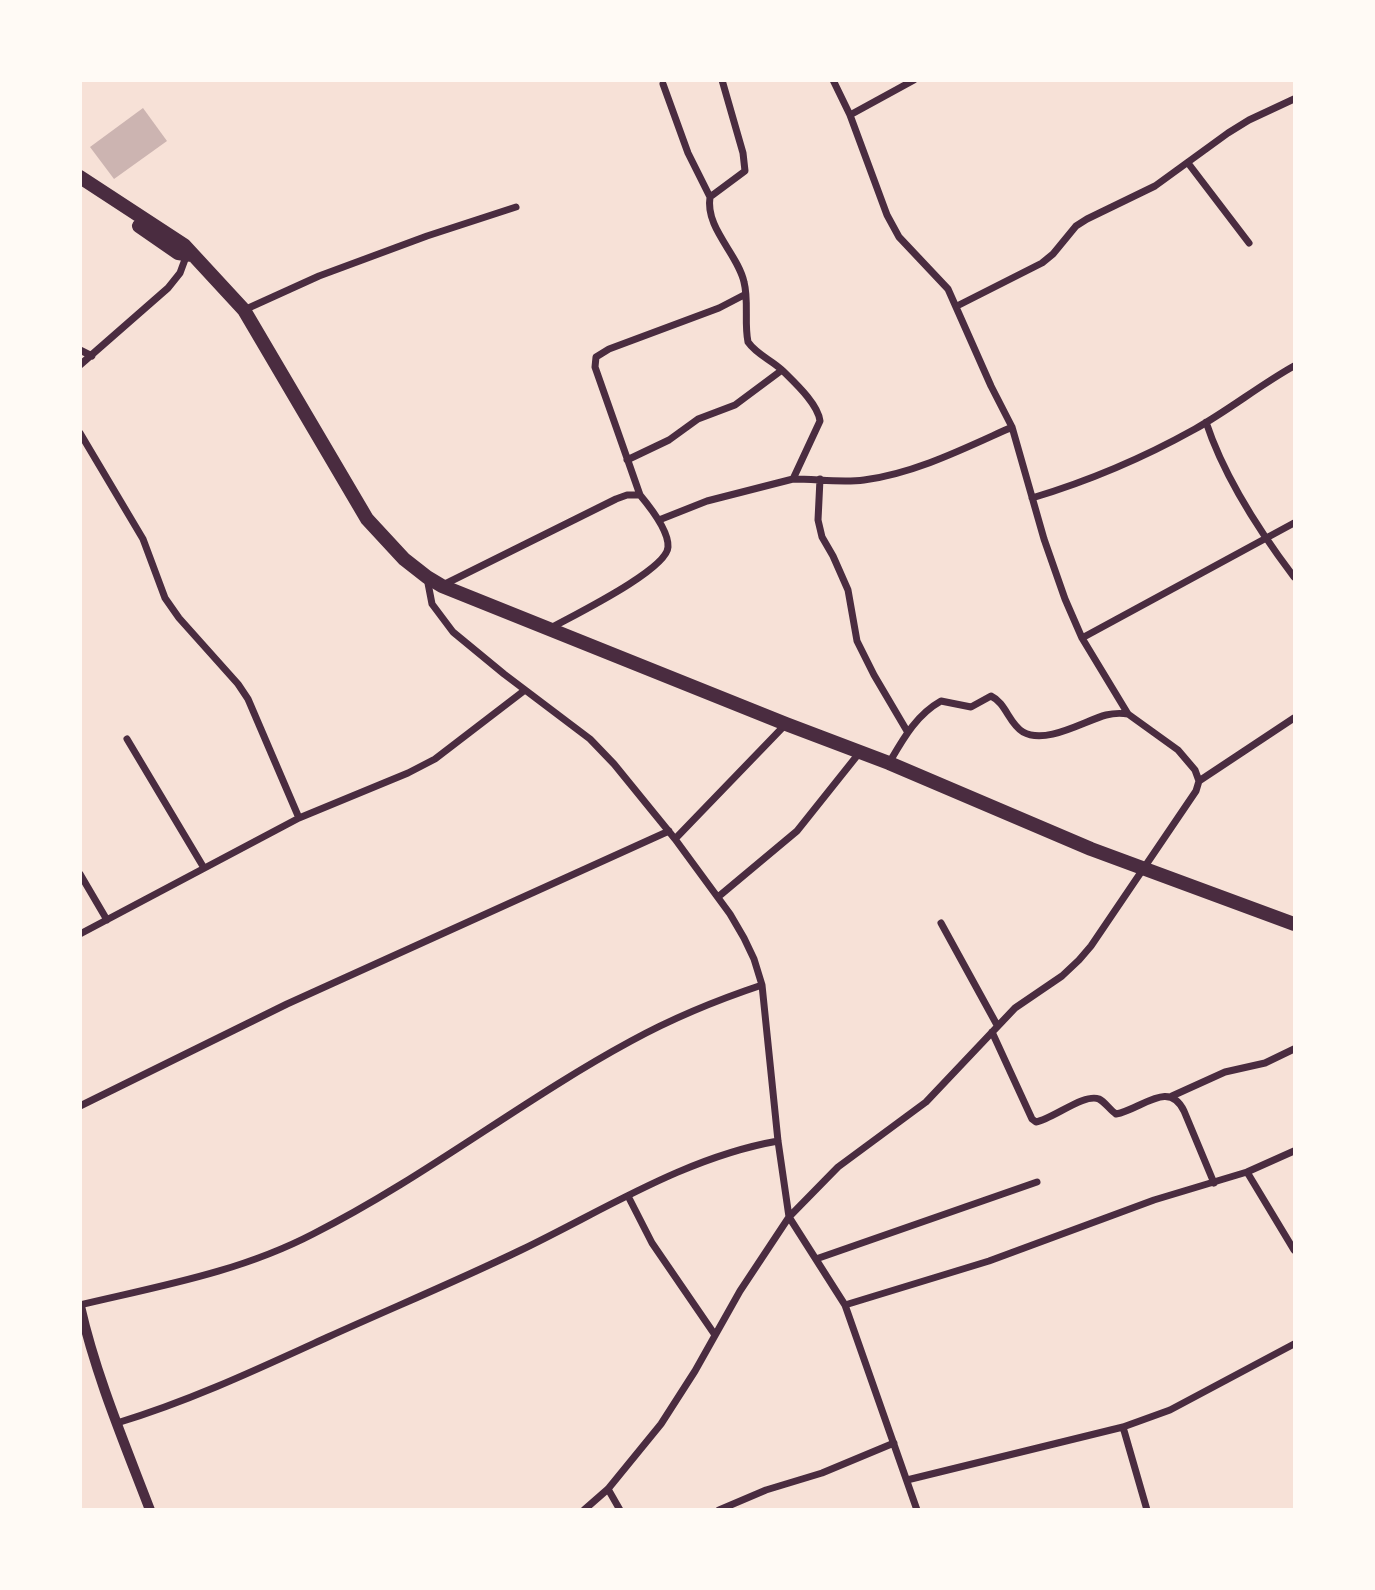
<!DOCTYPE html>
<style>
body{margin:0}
#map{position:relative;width:1375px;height:1590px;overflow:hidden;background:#f7e1d7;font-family:"Titillium Web",sans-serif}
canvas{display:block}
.frame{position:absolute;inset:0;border:82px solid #fffaf5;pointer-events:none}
</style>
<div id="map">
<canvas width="1375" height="1590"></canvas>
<div class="frame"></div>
</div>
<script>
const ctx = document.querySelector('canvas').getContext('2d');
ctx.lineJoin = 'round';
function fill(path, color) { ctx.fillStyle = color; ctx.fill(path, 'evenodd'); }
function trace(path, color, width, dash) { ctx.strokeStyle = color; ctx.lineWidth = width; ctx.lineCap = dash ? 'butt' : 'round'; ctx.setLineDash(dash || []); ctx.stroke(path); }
fill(new Path2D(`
 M143,108L167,141L114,179L90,147Z`), '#ccb4b1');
trace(new Path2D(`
 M663,84L688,153L710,197
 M850,115L914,80
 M1188,163L1249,243
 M957,306L1042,263L1053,254L1076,226L1087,219L1155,186L1228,133L1249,120L1294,99
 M244,310L319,276L427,236L516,207
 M80,350L92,356
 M80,365L168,288L180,273L187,254
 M1206,422C1224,477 1260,532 1294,577
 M80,433L143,539L165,598L179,618L238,684L248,699L299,818
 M627,460L669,440L698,419L735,405L782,370
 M793,479C817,479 841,483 864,480C916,473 965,448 1012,427
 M820,479L818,520L822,537L833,556L848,590L857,641L874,675L907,731
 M640,495L595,367L596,357L609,349L719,308L744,295
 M1032,498C1089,481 1143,458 1195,429C1229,410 1260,385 1294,366
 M659,520L707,501L793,479L820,421C818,404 795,383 783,371C772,360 757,355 748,342C744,323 749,301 744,282C738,254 705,228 710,197L745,171L743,153L722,80
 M427,578L432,604L453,632L504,674L590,739L614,764L675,839L730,914L744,938L754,959L762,985L778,1141L789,1217L845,1305L917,1510
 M443,585L616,499L627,495H640C650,507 669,531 668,547C667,570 572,616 549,629
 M1082,638L1294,523
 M127,739L204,868
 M889,763C903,739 916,715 941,701L971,707L991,696C1006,703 1009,724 1023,732C1046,745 1084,721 1106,715C1114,713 1121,713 1128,714
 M1199,781L1294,718
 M675,839L785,725
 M80,874L107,920
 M718,897L797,831L860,752
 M941,923L997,1025
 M80,934L299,818L408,773L435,759L525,690
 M992,1032L1032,1119L1036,1122C1053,1119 1084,1093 1099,1099C1105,1102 1110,1110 1116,1114C1142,1109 1169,1079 1184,1111L1214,1183
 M1172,1096L1225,1072L1265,1063L1294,1049
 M80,1106L287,1004L669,831
 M1247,1172L1294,1250
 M628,1196L652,1243L715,1335
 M816,1259L1037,1182
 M80,1305C160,1286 240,1272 313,1234C424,1178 522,1100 631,1041C673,1018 717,1000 762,985
 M845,1305L989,1261L1154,1200L1247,1172L1294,1151
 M117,1423C190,1401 258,1369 328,1337C392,1308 457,1281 521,1250C604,1210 686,1157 778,1141
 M1123,1427L1147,1510
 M907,1480L1123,1427L1170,1410L1294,1344
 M608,1489L620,1510
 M584,1510L608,1489L661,1424L695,1371L740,1291L789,1217L838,1167L926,1102L1015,1008L1062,976L1079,960L1091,946L1196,791L1199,781L1195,770L1178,750L1128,714L1082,638L1065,599L1044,539L1012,427L991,386L948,289L899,237L887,215L850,115L833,80
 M719,1510L766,1490L822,1473L894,1443`), '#4a2c40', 7);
trace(new Path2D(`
 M80,1306C96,1376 124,1442 150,1510`), '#4a2c40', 10);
trace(new Path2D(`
 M80,177L184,245L244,310L367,519L404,559L427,577L442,586L786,724L889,763L1091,849L1294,924
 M139,226L178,253L192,255`), '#4a2c40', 14);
</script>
